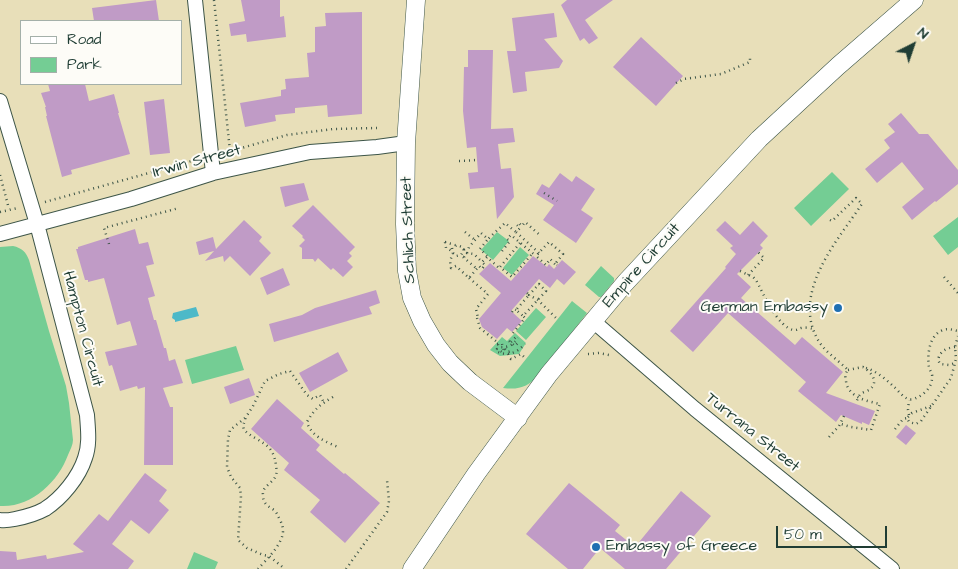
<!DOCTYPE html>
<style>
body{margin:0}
#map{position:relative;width:958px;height:569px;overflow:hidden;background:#e8dfb9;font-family:"Architects Daughter",sans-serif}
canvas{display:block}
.legend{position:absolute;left:20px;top:20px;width:162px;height:65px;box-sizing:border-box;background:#fdfcf7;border:1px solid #a4b0a9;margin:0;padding:6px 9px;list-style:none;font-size:15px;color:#1f3d34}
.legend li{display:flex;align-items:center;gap:10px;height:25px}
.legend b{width:25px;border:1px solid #a4b0a9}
.north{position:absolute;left:888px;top:20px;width:50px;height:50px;-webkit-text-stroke:4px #fdfcf7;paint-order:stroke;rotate:41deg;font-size:14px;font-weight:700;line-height:20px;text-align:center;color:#1f3d34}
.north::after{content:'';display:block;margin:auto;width:18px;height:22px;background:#1f3d34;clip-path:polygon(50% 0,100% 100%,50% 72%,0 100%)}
.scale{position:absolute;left:776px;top:526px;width:111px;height:22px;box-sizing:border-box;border:2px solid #1f3d34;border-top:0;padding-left:6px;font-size:15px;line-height:18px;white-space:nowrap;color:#1f3d34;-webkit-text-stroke:4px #fdfcf7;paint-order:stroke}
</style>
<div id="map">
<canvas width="958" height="569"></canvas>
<ul class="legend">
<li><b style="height:6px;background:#fff"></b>Road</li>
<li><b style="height:14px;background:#74cd94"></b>Park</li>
</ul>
<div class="north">N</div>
<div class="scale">50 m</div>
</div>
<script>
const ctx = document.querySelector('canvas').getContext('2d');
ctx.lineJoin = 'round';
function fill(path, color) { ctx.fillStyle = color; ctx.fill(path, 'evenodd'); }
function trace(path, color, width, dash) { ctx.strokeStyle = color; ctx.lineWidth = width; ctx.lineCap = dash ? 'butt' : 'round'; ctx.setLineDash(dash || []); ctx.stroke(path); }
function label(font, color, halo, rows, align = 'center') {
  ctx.font = font + ' "Architects Daughter",sans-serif'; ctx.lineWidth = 4; ctx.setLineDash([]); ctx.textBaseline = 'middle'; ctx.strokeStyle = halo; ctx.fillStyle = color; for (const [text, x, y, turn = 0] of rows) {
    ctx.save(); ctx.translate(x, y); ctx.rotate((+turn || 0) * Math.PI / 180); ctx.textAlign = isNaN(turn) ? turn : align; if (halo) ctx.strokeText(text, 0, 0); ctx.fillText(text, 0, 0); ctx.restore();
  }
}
fill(new Path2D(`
 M832,172L849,189L811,226L794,208Z
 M958,217V247L948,255L933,236Z
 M497,232L509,241L493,260L481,250Z
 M13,246C22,248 26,252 29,260L49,331L66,386L69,403L73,440C73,445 70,450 68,455C58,482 31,508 0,506V247Z
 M520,247L529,255L512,275L503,268Z
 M601,266L614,278V281L601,297H599L585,285Z
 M572,301L587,313L539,375C528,387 519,390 503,388Z
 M536,308L546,317L526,340L516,331Z
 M515,333L526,343L519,354L500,356L490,350L502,337L507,341Z
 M236,346L244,370L192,384L185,360Z
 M194,552L218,562L215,569H187Z`), '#74cd94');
fill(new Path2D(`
 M196,307L199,316L175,322V320L172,318L173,313Z`), '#4db9c8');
fill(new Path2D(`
 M156,0L159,21H94L92,8Z
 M241,0H280V17L284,16L286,37L247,42L246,34L231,36L229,24L245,21Z
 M567,0H613L585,20L598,38L589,44L584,38L580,41L561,5Z
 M362,12V114L328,117L327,105L295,108V113L275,115L276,121L245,127L240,103L281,96V90L286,89L285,79L309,77L307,53L315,52V27L326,26L325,13Z
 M554,13L557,37L544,39L563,61L559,68L525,72L527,91L513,93L507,51H516L512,18Z
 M641,37L683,76L656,106L613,67Z
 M468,50H493L491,129L513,128L515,142L498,144L501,169L511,168L514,197L497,219L494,187L470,189L468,173L478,172L476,147L467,148L463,111L464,67H468Z
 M48,84H85L89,101L114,94L119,113H118L130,154L71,170L72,174L62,177L46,116H47L45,107H46L41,93L50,91Z
 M164,99L170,153L150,155L144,102Z
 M901,113L919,134H928L958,170V184L936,202L935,201L912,220L902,207L924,189L902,162L877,183L865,169L890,148L884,140L895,132L888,124Z
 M560,173L572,182L576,176L595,189L581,210L593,218L576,243L543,220L554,205L536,194L542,184L549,188Z
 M304,183L309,200L285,207L280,187Z
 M313,205L355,247L349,253L352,256L347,261L353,267L343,277L333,268L331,270L318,258L315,262L313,259H302V248L299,246L305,240L302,237L303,236L292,226Z
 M244,220L262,237L259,241L271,253L250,276L230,256L224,262L223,256L205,261L214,251L199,255L196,242L213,237L216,249Z
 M725,221L740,235L753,221L768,236L760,245L763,248L737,274L751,287L741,298L795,345L802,337L843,372L826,393L875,411L869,425L862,422V424L841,415L836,422L798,391L806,382L728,313L693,352L670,331L726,268L725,267L736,254L730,248L733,246L716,230Z
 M135,229L139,244L148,242L154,264L146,266L155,296L148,298L154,320H156L164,348H166L169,361L175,359L183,383L163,388L170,407H173V465H144L145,387L138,389L137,386L120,391L112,365L109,366L105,352L137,345L130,321L117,325L104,278L88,282V280H85L76,249H78V247Z
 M533,256L547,267L549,264L554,269L562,260L576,272L564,285L557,279L550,288L539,279L511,311L522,321L512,332L507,328L497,339L482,327L479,319L501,293L479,274L490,263L511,281Z
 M283,268L290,285L267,295L260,278Z
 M376,290L380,303L369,307L372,314L274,342L269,324L302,315L315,308Z
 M338,352L348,371L310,392L299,373Z
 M249,378L255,395L230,404L224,387Z
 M277,399L304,423L301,428L320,445L316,450L344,474L345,473L380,503L345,543L310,512L320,500L284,470L289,463L251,429Z
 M906,425L916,433L906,445L896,437Z
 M145,473L167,490L159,501L169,510L149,534L131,520L112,544L134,561L128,569H0V551L16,552L17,560L46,555L47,559L84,552L73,544L99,514L108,521Z
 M569,483L620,525L615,531L635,547L681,491L711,516L666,569H625L600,548L583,569H568L526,534Z`), '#c09bc6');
const minor = new Path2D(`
 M195,0L213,173
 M0,101L37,224L87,415C88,430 90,444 85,458C79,477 62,498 45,509C36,514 25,517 15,519C10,520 5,521 0,520
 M0,234L131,199L213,173L310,152L377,147L406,143
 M593,321L695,409L892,569`);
const tertiary = new Path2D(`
 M416,0L406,143L405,224L407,271L412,298L422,321L436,345L450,363L470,382L518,418
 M412,569L476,474L549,374L625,283L759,139L838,66L914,0`);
trace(minor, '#3d5548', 16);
trace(tertiary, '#3d5548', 19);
trace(new Path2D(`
 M214,0L230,151
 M676,83L684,79L721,74L750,62V57
 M224,153L287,135L333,129L377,128
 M459,161L477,160
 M0,175L9,209
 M544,193L557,201
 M45,202L199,159
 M0,212L18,208
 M830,220L832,221L856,198L862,204C837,241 791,293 818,340C825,352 838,360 848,370C845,374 845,376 846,381C848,397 866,401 880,404L871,430L851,427L841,424
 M465,232L475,240
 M445,242L446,248L452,251
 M445,242L455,245
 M520,243L500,267L512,277L532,254
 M109,244L104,228L179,208
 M463,249L467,253L474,254L482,262L487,257L499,268L500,267
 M502,251L510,241L507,239L511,235L536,256
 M453,253L456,256L461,255L464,250L462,247L457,245L452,248L453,253L450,261L451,268L456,266L469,278L479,266L482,269L485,265L482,262
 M539,253L516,232L520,228L517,225L519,223L522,226L525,222L541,236
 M487,256L480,249L488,239
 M463,257L477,269
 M464,257L467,253L469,247L481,233L488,239L505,223L516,232
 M555,264L550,259L546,265L536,256L549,242L563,254L555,264L557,265
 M740,271L753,277L756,280C763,293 778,328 794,330C798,330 797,329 801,328C805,327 810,328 813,329
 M748,275L764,258L758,252
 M944,277L958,293
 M469,278L488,294L476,309L478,318
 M527,293L529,295L516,310L523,316L546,291L539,284L529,295L538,300L556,318
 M512,312L514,309L516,310
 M477,318L480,328L497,342L499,347C508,348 513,345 518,338
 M513,333L525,318L523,316
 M509,341L515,346L520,341
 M511,342L516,337
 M497,344H502L504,351L502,352L497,349L496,351C507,357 517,353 525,344
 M955,347C946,348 940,351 938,360L940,364L949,365L955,363L956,359L955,347L958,336
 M505,349L508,352L513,350
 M508,354L509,357L511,359L521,354L524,357
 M588,354L599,353L609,355
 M866,368C876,371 886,379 894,387C899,391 903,398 909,399C911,400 915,399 916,398C924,395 932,387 932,378C933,374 930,371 929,367C927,355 929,335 943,330C948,328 953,330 958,331
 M848,370L863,367C871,372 880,382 869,390C867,391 864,392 862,393C858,396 857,400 856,404
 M333,397C321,404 314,409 307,422C311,436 326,442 338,447
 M931,406L912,413L907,418L909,422L916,424L921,421L951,378L955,363
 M909,415L908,410L909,400
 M245,418L230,430L228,439L227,467L231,477L240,488L241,496L238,540L247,548L263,555L269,556L285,569
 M895,429L903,419L907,418
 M829,437L839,426L844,416
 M258,569C266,560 283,544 283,531C283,527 282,524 280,520C278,516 277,513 274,510C268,506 263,504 263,495C262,488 269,485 273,480C277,476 277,471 276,466C274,442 258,443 244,430L243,426L246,417L253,406L265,381L279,374L290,371L307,395L313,399L320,395L324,403
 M346,569L387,512L389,501L387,480`), '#3d5548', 2.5, [1, 4]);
trace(minor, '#fff', 14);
trace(tertiary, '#fff', 18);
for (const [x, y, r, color] of [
 [838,308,5,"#1f6fb2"],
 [596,547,5,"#1f6fb2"]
]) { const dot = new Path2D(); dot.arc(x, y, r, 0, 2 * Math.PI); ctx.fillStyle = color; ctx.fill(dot); trace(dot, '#fdfcf7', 2); }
label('16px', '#1f3d34', '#fdfcf7', [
 ["Irwin Street",197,162,-15],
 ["Schlich Street",409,230,-92],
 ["Empire Circuit",642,266,-48],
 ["Hampton Circuit",82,329,75],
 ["Turrana Street",752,433,39]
]);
label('16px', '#1f3d34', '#fdfcf7', [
 ["German Embassy",828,308],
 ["Embassy of Greece",606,547,"left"]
], 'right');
</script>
